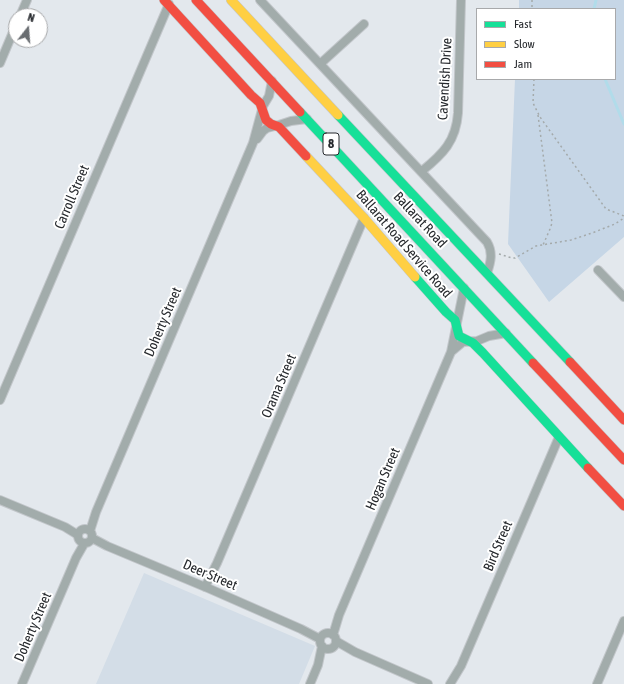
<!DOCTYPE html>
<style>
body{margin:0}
#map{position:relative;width:624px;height:684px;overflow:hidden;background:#e3e8ed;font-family:"Asap Condensed",sans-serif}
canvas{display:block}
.legend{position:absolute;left:476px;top:8px;width:140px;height:72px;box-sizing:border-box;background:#fff;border:1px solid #a8a9ab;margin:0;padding:5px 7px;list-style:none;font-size:12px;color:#26292d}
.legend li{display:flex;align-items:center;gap:8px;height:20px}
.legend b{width:20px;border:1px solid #a8a9ab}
.north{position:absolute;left:8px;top:8px;width:40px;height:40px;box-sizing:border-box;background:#fff;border:1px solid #a8a9ab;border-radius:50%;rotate:17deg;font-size:11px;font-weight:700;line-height:16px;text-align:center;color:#26292d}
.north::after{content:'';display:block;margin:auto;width:14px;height:18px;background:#686c70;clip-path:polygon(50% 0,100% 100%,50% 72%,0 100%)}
</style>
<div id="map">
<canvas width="624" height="684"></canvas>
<ul class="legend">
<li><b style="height:5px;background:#16e098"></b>Fast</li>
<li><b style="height:5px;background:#ffcf43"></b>Slow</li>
<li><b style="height:5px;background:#f24e42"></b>Jam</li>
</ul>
<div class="north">N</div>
</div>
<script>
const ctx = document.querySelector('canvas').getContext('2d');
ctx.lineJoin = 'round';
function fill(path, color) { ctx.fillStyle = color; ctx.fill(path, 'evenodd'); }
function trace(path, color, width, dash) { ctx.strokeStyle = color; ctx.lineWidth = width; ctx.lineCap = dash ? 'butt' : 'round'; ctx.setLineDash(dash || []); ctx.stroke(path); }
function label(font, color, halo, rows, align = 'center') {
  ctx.font = font + ' "Asap Condensed",sans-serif'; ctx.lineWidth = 4; ctx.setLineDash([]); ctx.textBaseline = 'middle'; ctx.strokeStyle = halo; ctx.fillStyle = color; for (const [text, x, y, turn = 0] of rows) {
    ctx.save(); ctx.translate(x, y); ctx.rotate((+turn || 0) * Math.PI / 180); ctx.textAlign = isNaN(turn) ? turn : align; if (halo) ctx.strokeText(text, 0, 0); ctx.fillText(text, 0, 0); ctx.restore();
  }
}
fill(new Path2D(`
 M144,573L315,646L299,684H96Z`), '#d3dde7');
fill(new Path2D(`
 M519,0H624V237L549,302L508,244L515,79H615V9H519Z`), '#c6d6e6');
trace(new Path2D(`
 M594,9L596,0
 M605,79L624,124`), '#b1dcea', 3);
const street = new Path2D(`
 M260,0L487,242C493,252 491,262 487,273
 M20,16L27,0
 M0,63L16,25
 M320,64L364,24
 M257,139L263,131L267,128L279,125L291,121L307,119
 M422,171C443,154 456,141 458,113L461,0
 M598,270L624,297
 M451,352L463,342L477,341L489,336L506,333
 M0,400L169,4
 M0,500L65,527L78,535
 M78 536a7 7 0 1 1 14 0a7 7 0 1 1-14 0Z
 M90,531L96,512L253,143L263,106L269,96L272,81
 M92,538L107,546L210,589L301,629L320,639
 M205,587L217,563L364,218
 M320 641a8 8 0 1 1 16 0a8 8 0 1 1-16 0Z
 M333,635L339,615L451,352L464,288
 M336,641L355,652L428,684
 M22,684L76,558L84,544
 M310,684L318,665L322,646
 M450,684L461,666L559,437
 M597,684L624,621`);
const fast = new Path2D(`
 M300,112L533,363
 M338,115L570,362
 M415,277L446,312L455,320L459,336L473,343L483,353L588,468`);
const slow = new Path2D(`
 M231,0L338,115
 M306,156L364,218L415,277`);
const jam = new Path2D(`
 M164,0L251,95L260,103L266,120L271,124L279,127L306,156
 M196,0L300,112
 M570,362L624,420
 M533,363L624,460
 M588,468L624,506`);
trace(street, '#c2c6ca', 10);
trace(fast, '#c2c6ca', 10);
trace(slow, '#c2c6ca', 10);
trace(jam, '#c2c6ca', 10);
trace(new Path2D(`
 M532,0V9
 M534,79L533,103L540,117L606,209L624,216
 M538,115L552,223L550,229L543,245
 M499,254L512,258H515L536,246L571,240L592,233L615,224L624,218`), '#a4aaab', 1.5, [2, 3]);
trace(street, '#a2acab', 8);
trace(fast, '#16e098', 9);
trace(slow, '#ffcf43', 9);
trace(jam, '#f24e42', 9);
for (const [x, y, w] of [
 [331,144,16]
]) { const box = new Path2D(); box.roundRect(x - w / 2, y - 11, w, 22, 3); ctx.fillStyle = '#fff'; ctx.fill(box); trace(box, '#26292d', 1); }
label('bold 13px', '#26292d', null, [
 ["8",331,144]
]);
label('14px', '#26292d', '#fff', [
 ["Cavendish Drive",445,79,-87],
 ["Carroll Street",72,197,-67],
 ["Ballarat Road",420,220,47],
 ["Ballarat Road Service Road",404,244,49],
 ["Doherty Street",163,322,-67],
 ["Orama Street",279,386,-67],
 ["Hogan Street",383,479,-67],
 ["Bird Street",498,546,-67],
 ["Deer Street",210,575,23],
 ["Doherty Street",33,627,-67]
]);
</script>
